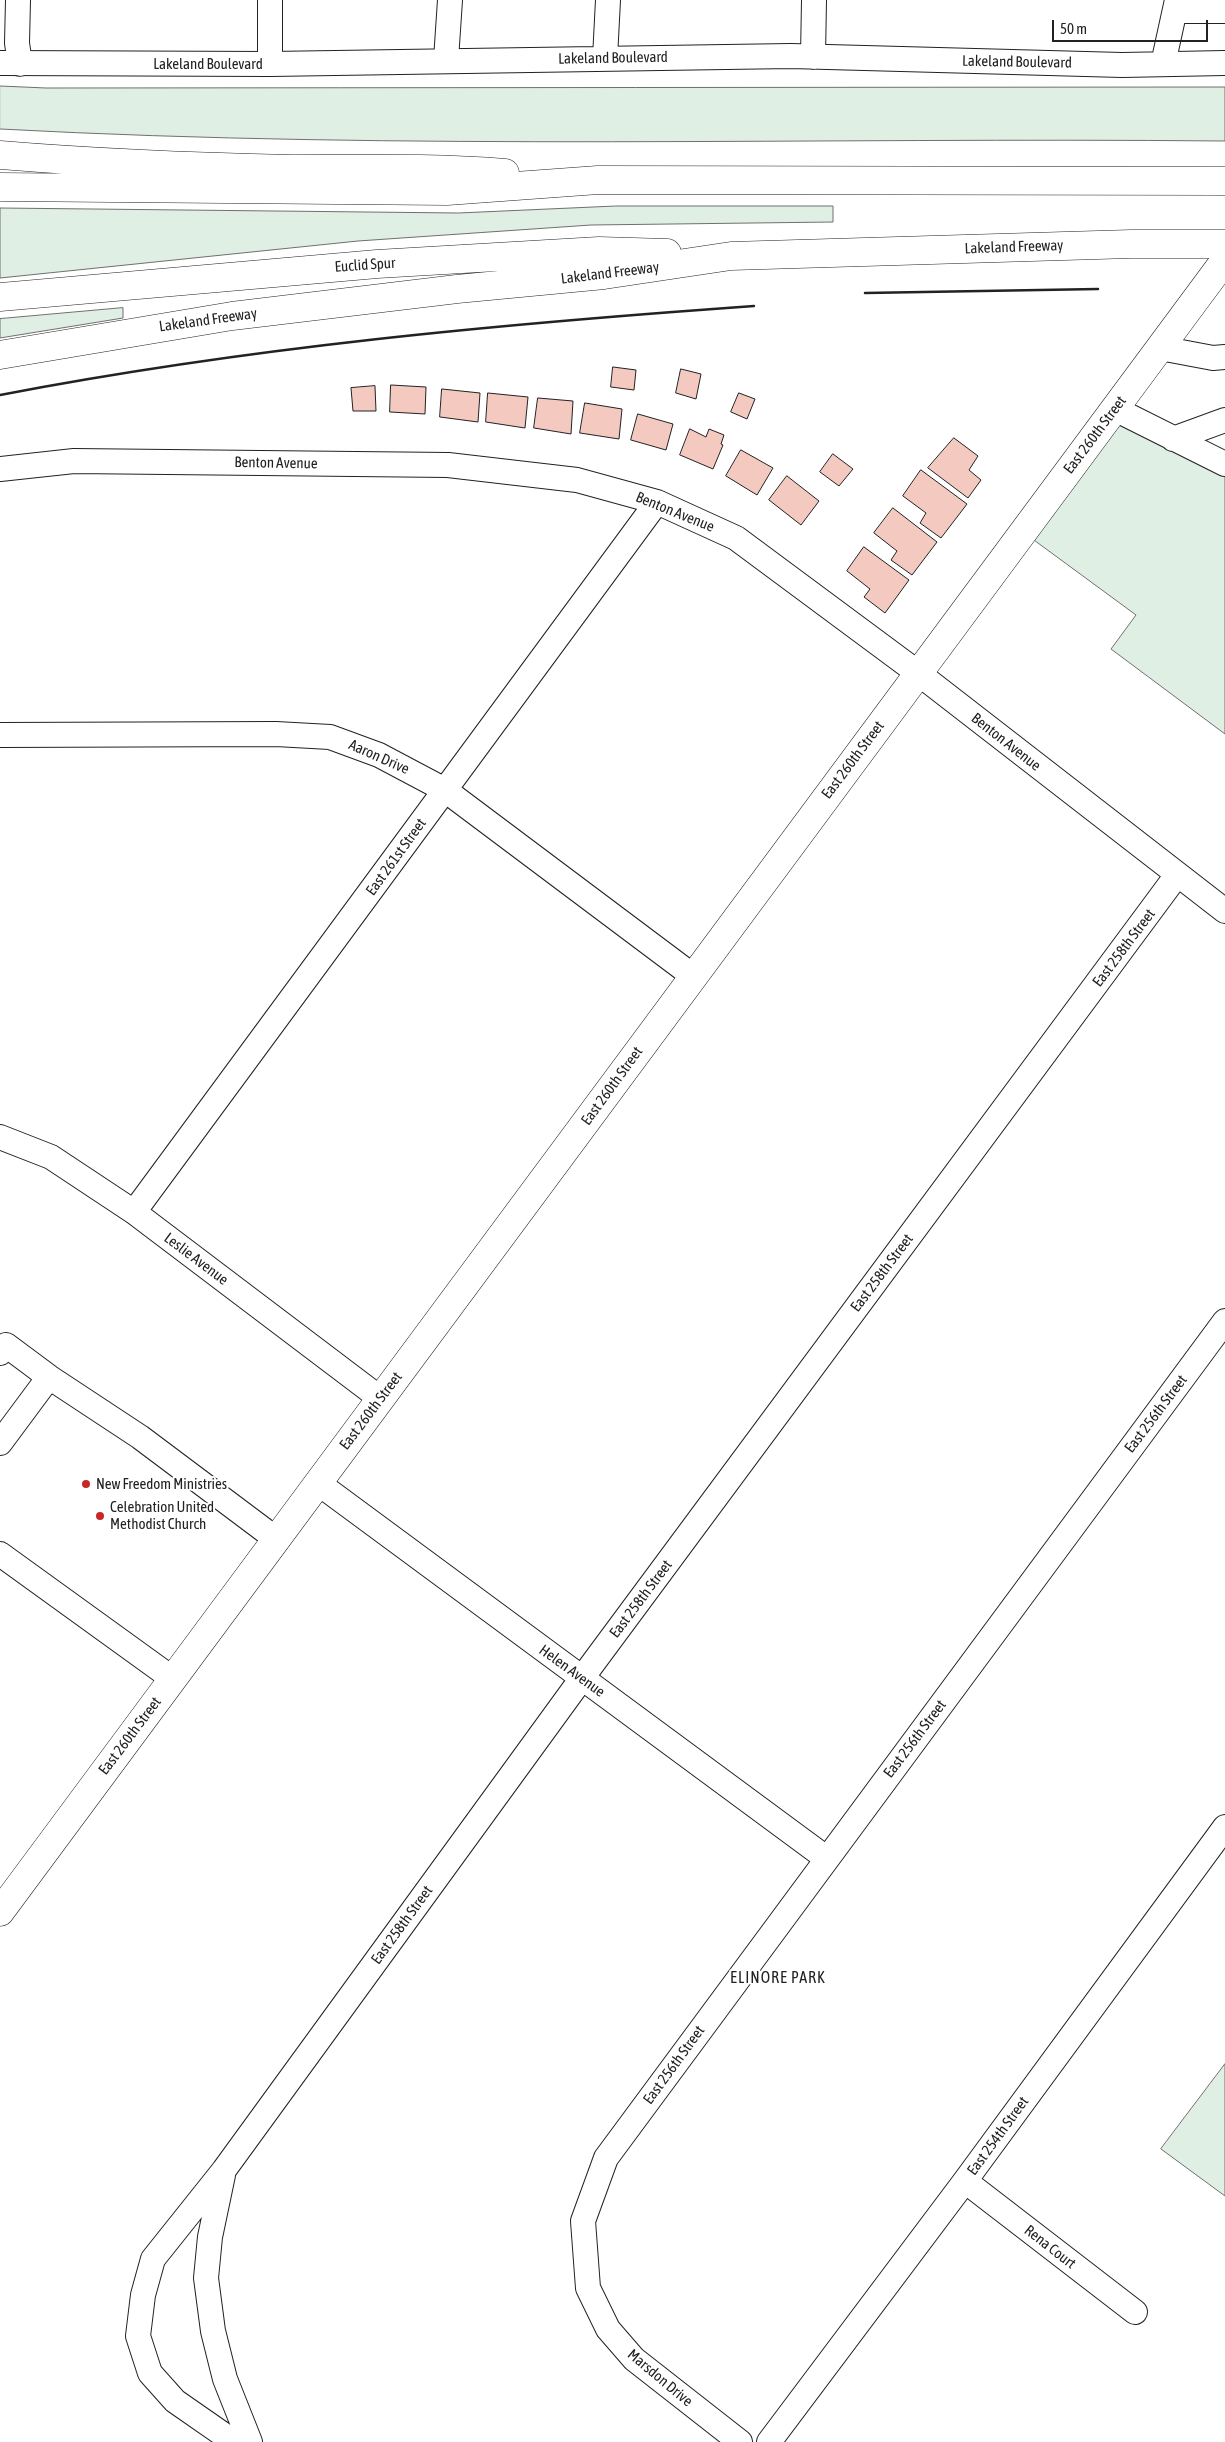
<!DOCTYPE html>
<style>
body{margin:0}
#map{position:relative;width:1225px;height:2442px;overflow:hidden;background:#fff;font-family:"Asap Condensed",sans-serif}
canvas{display:block}
.scale{position:absolute;left:1052px;top:20px;width:156px;height:22px;box-sizing:border-box;border:2px solid #222;border-top:0;padding-left:6px;font-size:15px;line-height:18px;white-space:nowrap;color:#222;-webkit-text-stroke:4px #fff;paint-order:stroke}
</style>
<div id="map">
<canvas width="1225" height="2442"></canvas>
<div class="scale">50 m</div>
</div>
<script>
const ctx = document.querySelector('canvas').getContext('2d');
ctx.lineJoin = 'round';
function fill(path, color) { ctx.fillStyle = color; ctx.fill(path, 'evenodd'); }
function trace(path, color, width, dash) { ctx.strokeStyle = color; ctx.lineWidth = width; ctx.lineCap = dash ? 'butt' : 'round'; ctx.setLineDash(dash || []); ctx.stroke(path); }
function label(font, color, halo, rows, align = 'center') {
  ctx.font = font + ' "Asap Condensed",sans-serif'; ctx.lineWidth = 4; ctx.setLineDash([]); ctx.textBaseline = 'middle'; ctx.strokeStyle = halo; ctx.fillStyle = color; for (const [text, x, y, turn = 0] of rows) {
    ctx.save(); ctx.translate(x, y); ctx.rotate((+turn || 0) * Math.PI / 180); ctx.textAlign = isNaN(turn) ? turn : align; if (halo) ctx.strokeText(text, 0, 0); ctx.fillText(text, 0, 0); ctx.restore();
  }
}
const green = new Path2D(`
 M0,86L46,88L1225,87V141C817,137 408,151 0,129Z
 M616,206H833V222L591,225L358,241L0,278V208L458,213Z
 M123,308V318L0,338V319Z
 M1115,409L1225,464V734L1111,649L1136,615L1023,532Z
 M1225,2064V2196L1161,2149Z`);
fill(green, '#e0efe3');
trace(green, '#6f6f6f', 1);
const building = new Path2D(`
 M613,367L636,370L634,390L611,387Z
 M681,369L701,374L696,399L676,393Z
 M391,385L426,387L425,414L390,412Z
 M375,386L376,411H353L351,388Z
 M442,389L480,393L478,422L440,417Z
 M488,393L528,397L525,428L486,422Z
 M739,393L755,399L747,419L731,412Z
 M538,398L573,401L571,434L534,428Z
 M585,403L622,409L619,439L580,433Z
 M638,414L673,424L666,450L631,440Z
 M690,429L706,437L709,429L724,435L721,444L723,445L713,469L680,455Z
 M954,438L978,456L969,470L981,480L968,498L928,468Z
 M741,450L773,468L757,495L726,476Z
 M833,454L853,469L839,486L820,472Z
 M921,470L967,504L941,538L920,523L926,513L903,496Z
 M787,476L819,501L801,525L769,500Z
 M893,508L937,542L912,575L891,560L897,551L874,533Z
 M864,547L909,580L885,613L864,597L870,589L847,571Z`);
fill(building, '#f3c9c0');
trace(building, '#222', 1);
const minor = new Path2D(`
 M18,0L17,43L20,64
 M1175,11H1225
 M813,57L814,0
 M605,58L608,0
 M446,60L450,0
 M0,63L270,64L791,56L1122,65L1225,63
 M270,64V0
 M1163,64L1177,0
 M1160,348L1213,358L1225,357
 M1115,409L1225,464
 M1173,439L1225,420
 M0,469L74,461L448,465L577,480L657,502L736,538L918,673L1225,911
 M0,735L276,734L330,737L379,755L445,790L693,976
 M0,1137L51,1157L134,1212L381,1399
 M134,1212L657,502
 M0,1353L6,1345L49,1377L140,1437L276,1539
 M0,1443L49,1377
 M318,1483L826,1858
 M0,1554L173,1679
 M223,2175L210,2237L206,2278L213,2331L225,2379L250,2442
 M965,2181L1135,2312
 M234,2442L175,2401L150,2373L138,2336L143,2295L153,2259L224,2170L582,1678L1177,875
 M740,2442L634,2359L608,2329L588,2288L583,2221L606,2158L1225,1321
 M769,2442L965,2181L1225,1827`);
const major = new Path2D(`
 M0,1912L1225,260`);
const highway = new Path2D(`
 M0,155C97,163 194,167 292,169C363,169 434,167 505,173
 M0,187L447,191L598,180L1225,181
 M0,297L377,264L599,251L667,253
 M0,355L232,316L457,289L604,275L731,256L1131,244H1225`);
trace(minor, '#222', 26);
trace(major, '#222', 29);
trace(highway, '#222', 29);
trace(minor, '#fff', 24);
trace(major, '#fff', 28);
trace(highway, '#fff', 28);
trace(new Path2D(`
 M865,293L1098,289
 M0,395C249,347 501,324 754,306`), '#222', 2.5);
for (const [x, y, r, color] of [
 [86,1484,5,"#c62828"],
 [100,1516,5,"#c62828"]
]) { const dot = new Path2D(); dot.arc(x, y, r, 0, 2 * Math.PI); ctx.fillStyle = color; ctx.fill(dot); trace(dot, '#fff', 2); }
label('15px', '#222', '#fff', [
 ["Lakeland Boulevard",613,58,-1],
 ["Lakeland Boulevard",1017,62,1],
 ["Lakeland Boulevard",208,64],
 ["Lakeland Freeway",1014,247,-2],
 ["Euclid Spur",365,265,-4],
 ["Lakeland Freeway",610,273,-7],
 ["Lakeland Freeway",208,320,-8],
 ["East 260th Street",1095,435,-53],
 ["Benton Avenue",276,463,1],
 ["Benton Avenue",675,512,22],
 ["Benton Avenue",1006,742,38],
 ["Aaron Drive",379,757,24],
 ["East 260th Street",853,760,-53],
 ["East 261st Street",396,857,-54],
 ["East 258th Street",1124,948,-53],
 ["East 260th Street",612,1086,-54],
 ["Leslie Avenue",196,1259,37],
 ["East 258th Street",882,1273,-53],
 ["East 260th Street",371,1411,-53],
 ["East 256th Street",1156,1414,-53],
 ["East 258th Street",641,1599,-53],
 ["Helen Avenue",572,1671,36],
 ["East 260th Street",130,1736,-53],
 ["East 256th Street",915,1739,-53],
 ["East 258th Street",402,1925,-54],
 ["East 256th Street",674,2065,-54],
 ["East 254th Street",998,2136,-54],
 ["Rena Court",1050,2247,38],
 ["Marsdon Drive",660,2378,40]
]);
label('15px', '#222', '#fff', [
 ["New Freedom Ministries",96,1484],
 ["Celebration United",110,1507],
 ["Methodist Church",110,1524]
], 'left');
ctx.letterSpacing = '1px';
label('16px', '#222', '#fff', [
 ["ELINORE PARK",778,1978]
]);
ctx.letterSpacing = '0px';
</script>
